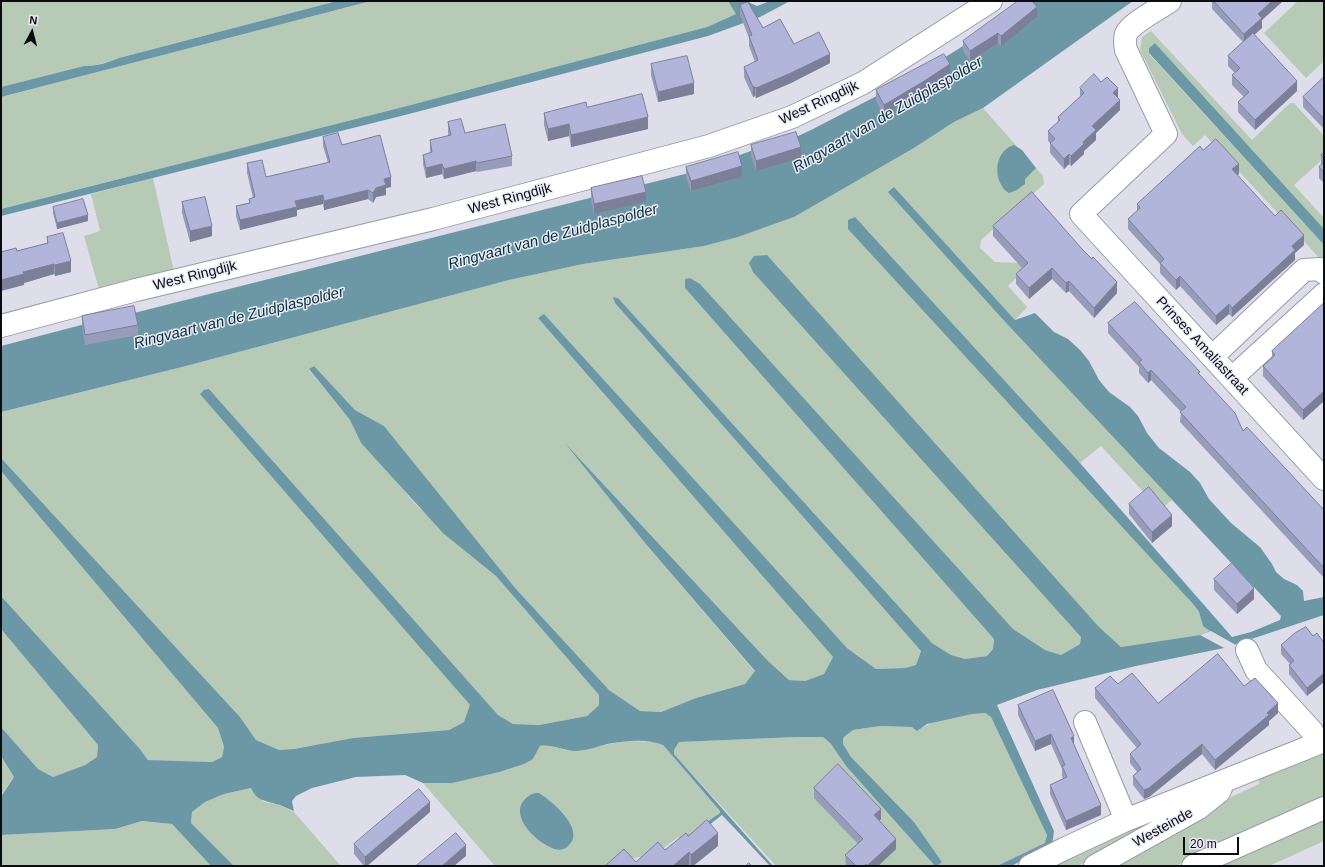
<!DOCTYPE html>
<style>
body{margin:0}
#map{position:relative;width:1325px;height:867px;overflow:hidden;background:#dddeea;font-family:Arial,sans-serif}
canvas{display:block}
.frame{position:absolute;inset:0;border:2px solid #0b0c0f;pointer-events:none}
.north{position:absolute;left:12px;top:12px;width:40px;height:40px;-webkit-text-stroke:3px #eaebf7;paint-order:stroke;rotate:7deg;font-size:11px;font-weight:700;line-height:16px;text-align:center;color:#0b0c0f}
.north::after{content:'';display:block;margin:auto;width:14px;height:18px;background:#0b0c0f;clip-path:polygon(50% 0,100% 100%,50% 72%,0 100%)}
.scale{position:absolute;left:1183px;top:837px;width:56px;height:18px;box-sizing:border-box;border:2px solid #0b0c0f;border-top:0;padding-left:5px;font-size:12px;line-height:14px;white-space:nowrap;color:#0b0c0f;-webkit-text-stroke:3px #eaebf7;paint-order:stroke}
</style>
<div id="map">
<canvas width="1325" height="867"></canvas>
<div class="frame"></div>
<div class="north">N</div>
<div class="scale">20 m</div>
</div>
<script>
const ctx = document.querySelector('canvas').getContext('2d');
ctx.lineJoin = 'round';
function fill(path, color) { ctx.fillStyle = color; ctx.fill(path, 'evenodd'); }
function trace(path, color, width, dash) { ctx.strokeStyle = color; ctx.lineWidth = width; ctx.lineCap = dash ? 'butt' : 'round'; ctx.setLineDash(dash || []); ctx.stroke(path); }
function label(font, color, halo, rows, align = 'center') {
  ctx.font = font + ' Arial,sans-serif'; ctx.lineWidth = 3; ctx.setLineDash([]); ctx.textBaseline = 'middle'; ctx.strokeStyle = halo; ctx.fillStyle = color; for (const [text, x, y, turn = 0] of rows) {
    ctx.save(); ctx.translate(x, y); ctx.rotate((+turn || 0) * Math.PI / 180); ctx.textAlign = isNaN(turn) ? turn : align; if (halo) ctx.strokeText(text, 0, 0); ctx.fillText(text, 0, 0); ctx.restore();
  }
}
fill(new Path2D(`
 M1,1H337L119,58C107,62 97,66 84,66L1,87Z
 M371,1H728L736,14L707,27L403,107L1,209V97Z
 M1298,1H1324V61L1306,78L1264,33Z
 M1151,31L1252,140L1290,103H1294L1324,136V158L1294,185L1324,218V229L1155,43L1149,48V54L1324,245V263L1205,135L1193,146L1182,134L1140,50L1142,37Z
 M983,108L1043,176L1044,184L981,240L980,248L995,262L1023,263L1027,267L1008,286L1027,307L1015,320L894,187L1008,325L1172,500L1160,510L1101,446L1080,463L855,217L1194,605L1199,612L1203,626L1211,631L1200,635L1121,647L1098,626L1081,637L1080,644L1061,655L1045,650L995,628L685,280V288L994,639L993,649L987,656L965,659L951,655L932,643L618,298L614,297L615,303L921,651L916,665L905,668L876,669L847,648L544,315L538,318L833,657L824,674L805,681L789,680L768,661L571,449L645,543L755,672L745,684L696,698L661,712L640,711L609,690L516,589L384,426L355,410L313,366L309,370L350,420L361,443L389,473L417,506L496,576L599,695V705L587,716L539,725L513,724L498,715L209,389L201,394L471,706L464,722L449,730L353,738L294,749L279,750L256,740L240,717L1,458V412L186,366L509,280L583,264L704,246L738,237L794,217L914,148L954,122Z
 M153,178L174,272L100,293L84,236L100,231L91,194Z
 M1,471L218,728L224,747L222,757L212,762L148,760L139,748L1,596Z
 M1,629L98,745L97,757L85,765L53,777L38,769L1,727Z
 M985,713L991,717L1044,827C1046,833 1048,837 1045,843L997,866H937L942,862L914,822L851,757L843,744V739L844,737L853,730L880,726L912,727L918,730C934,719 965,714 985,713Z
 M797,737H823L831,744L846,766L935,866H776L674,754V750L679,742Z
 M626,741L656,742L663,745L720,811V813L680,841L678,837L656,854L624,860L617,866H495L423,783H452L533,759L540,746L546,745L572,751Z
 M1324,750V800L1175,866H1111L1225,800L1259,784V778Z
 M1,756L14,777L1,795Z
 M251,788L264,802L277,804L294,812L341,866H234L191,823L192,812L205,802L224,794Z
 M1175,807L1128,838L1078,866H1040Z
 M1324,817V841L1269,866H1211Z
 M142,821L172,824L211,866H1V835L115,829Z`), '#b6cab6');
fill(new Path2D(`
 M337,1H371L1,97V87L84,66C97,66 107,63 119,58Z
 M728,1H748L750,3L757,6L770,1H790L760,17L708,36L405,115L1,216V209L403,107L707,27L736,14Z
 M1030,1H1133L983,108L954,122L914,148L794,217L738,237L704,246L583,264L509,280L186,366L1,412V346L89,323L134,313L689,173L751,151L794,138L813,129L917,75L982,34Z
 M1155,43L1324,229V245L1149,53V48Z
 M1014,145L1022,150L1036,168L1025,179V184L1017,190L1009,193C1006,191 1003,189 1002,186C993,172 997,150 1014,145Z
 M894,187L1015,320L1035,313L1054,332L1068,339L1080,350L1089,361L1099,380L1109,392L1130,407L1138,416L1147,433L1159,448L1190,472L1200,483L1209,499L1231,523L1260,547L1272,564L1276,572L1284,579L1297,585L1303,591L1304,601L1324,597V615L1224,648L1136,666L1037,690L997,705L1054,831L1052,846L1011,866H997L1045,843L1047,835L991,717L985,713L972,714L927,724L917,731L912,727L880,726L853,730L844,737L843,739V744L851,757L914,822L942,862L937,866H935L846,766L831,744L823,737H797L679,742L674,750V754L773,866H770L722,815L677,850L689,866H682L667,850L720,813V811L663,745C646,738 625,741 607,744C596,747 586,751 574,751C562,750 551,744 540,746L533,759L524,764L499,772L452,783H423L405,775L356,777L312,788L296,796L292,801L294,811C288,809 282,805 276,804C264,800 257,801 251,788L224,794L205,802L192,812L191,823L234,866H211L172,824L142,821L115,829L1,835V795H2L14,777L1,756V727L38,769L53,777L85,765L97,757L98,745L1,629V596L139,748L148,760L212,762L222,757L224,747L218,728L1,471V458L240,717L256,740L279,750L294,749L353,738L449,730L464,722L470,705L200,394L204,390L209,389L498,715L513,724L539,725L587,716L599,705V695L496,576L443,533L361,443L350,420L309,369L314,366L355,410L384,426L516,589L609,690L640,711L661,712L696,698L745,684L755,671L645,543L565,443L768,661L789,680L805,681L824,674L833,657L538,318L544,314L847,648L876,669L905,668L916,665L921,651L615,303L613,297L618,298L932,643L951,655L965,659L987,656L993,649L994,639L685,288V279L690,278L700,284L1013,629L1045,650L1061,655L1080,644L1081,637L753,272L749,263L754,256L767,255L1098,626L1121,647L1200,635L1210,631L1203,626L1199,612L1194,605L848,229V220L855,217L1080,463L1232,637L1251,632L1280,620L1281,616L1008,325L888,192Z
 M539,793C553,802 588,831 567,847C562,851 555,850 550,847C534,840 508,814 526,798C531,794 533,793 539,793Z`), '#6c98a5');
fill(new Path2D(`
 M1211,631L1234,644L1235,646L1226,649L1200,635Z`), '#dddeea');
const minor = new Path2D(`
 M1170,1C1159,9 1131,23 1126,34C1124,40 1125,45 1126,50L1166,134L1081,214L1324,479
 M1,326L136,290L433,219L709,146L792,117L863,83L991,1
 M1212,357L1304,270L1320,269L1324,273
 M1232,378L1324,294
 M1247,650L1256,670L1312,731L1319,743
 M1085,722L1126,820
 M1030,866L1064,849L1126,820L1324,741
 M1095,866L1199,808L1219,792L1221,788
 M1193,866L1324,808`);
trace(minor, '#999ba5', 24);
trace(minor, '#fff', 22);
fill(new Path2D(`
 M1212,1H1283L1262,20V28L1254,35L1297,91L1255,130L1238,112V102L1244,97L1232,85V75L1235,73L1228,66V56L1243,42L1212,9Z
 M740,5L763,28L830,63L791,83L756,98L755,96L753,97L744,77V67L755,62L749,46V38L740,15Z
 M1037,17L1001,47L998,43L970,61L963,51V41Z
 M651,64L694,94L658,102L651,75Z
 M950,74L926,90L884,115L876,101V90Z
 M1324,77V129L1303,107V97Z
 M1080,88L1118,98L1120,110L1096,133V140L1084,151V154L1071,166L1069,164L1064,169L1050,153V143L1048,141V131L1058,122V117L1080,98Z
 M587,107L648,129L571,147L569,136L548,141L544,125V113Z
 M448,122L465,133L512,156V166L477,172L476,171L444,179L442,174L426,178L423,164V155L430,153V140L448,136Z
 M323,137L342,145L391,187L386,188V195L376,197L373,203L368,199L324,210L323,204L297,210V216L240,230L236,216V206L249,203V199L253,198L247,173V163L266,177L328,163L323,146Z
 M751,145L801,158L756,171L751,155Z
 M1203,150L1239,174L1237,175L1275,216L1304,245L1295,253V260L1267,285L1232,317L1229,314L1216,325L1180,286L1176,290L1160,273V264L1128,229V219L1137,211V204Z
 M1324,153V183L1319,178V167L1321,165V155Z
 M686,167L742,177L691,191L686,177Z
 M591,188L646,202L594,214L591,199Z
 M182,202L212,236L190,242L182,213Z
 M53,207L88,221L57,229L53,213Z
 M993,226L1117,293L1094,318L1069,291L1066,293L1052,279L1029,299L1016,284V274L1022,268L993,236Z
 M47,237L71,272L55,276L54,274L24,283V285L17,251L47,243Z
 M1324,303V401L1303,420L1263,376V366L1272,358V351Z
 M82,316L138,325V335L85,345L82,326Z
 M1108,323L1200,375L1243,431L1324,510V578L1180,422L1181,412L1151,380L1148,383L1139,373V367L1108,333Z
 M1129,504L1172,526L1152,543L1129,514Z
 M1214,579L1254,599L1237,614L1214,590Z
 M1313,636L1307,696L1289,674V665L1290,664L1281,654V645Z
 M1118,684L1158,703L1244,686L1278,713L1269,721V725L1215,770L1202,754L1149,797L1144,799L1133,785V776L1137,772L1130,763V754L1137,748L1095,698V688Z
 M1018,705L1074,745L1101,815L1066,830L1050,794V785L1063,779L1062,776V769L1051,744L1035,751L1018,715Z
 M814,788L881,819L879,821L896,849L878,866H846L845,855L858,844L814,798Z
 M430,812L367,866H364L354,854V844Z
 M688,836L718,846L693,866H690L689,865L665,850Z`), '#989cbb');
fill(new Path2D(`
 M1272,1H1283L1262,20V28L1244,44V34L1258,14Z
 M1037,7V17L1001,47V36Z
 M998,33V43L970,61V51Z
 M830,54V63L791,83L756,98V88Z
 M950,64V74L926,90L884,115V105Z
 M1297,81V91L1255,130V120Z
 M694,83V94L658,102V92Z
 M753,87H755V96L753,97Z
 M1118,88V98L1113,93Z
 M1120,100V110L1096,133V140L1084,151V154L1071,166V156L1092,126Z
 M648,117V129L571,147V135Z
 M569,124V136L548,141V129Z
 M801,147V158L756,171V161Z
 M1069,154V164L1064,169V159Z
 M476,161V171L444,179V169Z
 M442,164V174L426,178V168Z
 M1239,164V174L1232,179V169Z
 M742,166V177L691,191V181Z
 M391,177V187L386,188V195L376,197L373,203V193L376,188L384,179Z
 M368,190V199L324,210V201Z
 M646,192V202L594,214V204Z
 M323,195V204L297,210V216L240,230V220L295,201Z
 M88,215V221L57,229V223Z
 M212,226V236L190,242V231Z
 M1304,235V245L1295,253V260L1232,317V308L1292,246Z
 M71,261V272L55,276V265Z
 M54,264V274L24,283V285L1,291V280L23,272Z
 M1052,268V279L1029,299V288Z
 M1180,276V286L1176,290V280Z
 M1069,281V291L1066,293V283Z
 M1117,282V293L1094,318V308Z
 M1229,304V314L1216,325V316Z
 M1151,370V380L1148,383V373Z
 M1324,391V401L1303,420V410Z
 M1172,515V526L1152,543V532Z
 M1254,588V599L1237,614V604Z
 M1324,673V682L1307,696V688Z
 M1278,703V713L1269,721V725L1215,770V760Z
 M1051,734V744L1035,751V741Z
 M1074,736V746L1071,738Z
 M1202,744V754L1149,797L1144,799V790Z
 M430,802V812L367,866H365V857Z
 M1101,805V815L1066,830V821Z
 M881,809V819L874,826V815Z
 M718,833V846L693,866H691V855Z
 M896,839V849L878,866H867Z
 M466,845V856L454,866H442Z
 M689,852V865L687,866H673Z`), '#7c7f98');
const building = new Path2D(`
 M1018,1H1032L1037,7L1001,36L998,33L970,51L963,41Z
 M1214,1H1272L1258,14L1262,18L1244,34Z
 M748,2L763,28L780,19L794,44L819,32L830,54L791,73L756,88L755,87H753L744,67L758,60L749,36L752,35L740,5Z
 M1253,33L1297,81L1255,120L1238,102L1249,92L1232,75L1240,68L1228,56Z
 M944,54L950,64L926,80L884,105L876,90Z
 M687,56L694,83L658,92L651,64Z
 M1094,74L1101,82L1107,77L1118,88L1113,93L1120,100L1092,126L1096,130L1083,142L1084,144L1071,156L1069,154L1064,159L1050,143L1055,139L1048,131L1060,120L1058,117L1084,93L1080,88Z
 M1324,77V119L1303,97Z
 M642,94L648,117L571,135L569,124L548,129L544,113L586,102L587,107Z
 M461,119L465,133L505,124L512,156L477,163L476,161L444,169L442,164L426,168L423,155L432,152L430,140L451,135L448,122Z
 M796,132L801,147L756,161L751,145Z
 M338,133L342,145L380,135L391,177L384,179L386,185L376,188L373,193L368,190L324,201L323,195L295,201L297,207L240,220L236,206L250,203L249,199L255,197L247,163L262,160L266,177L330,162L323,137Z
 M1216,139L1239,164L1232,169L1275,216L1281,210L1304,235L1292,246L1295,250L1267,276L1232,308L1229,304L1216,316L1180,276L1176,280L1160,263L1164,259L1128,219L1140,208L1137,204L1200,146L1203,150Z
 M738,152L742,166L691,181L686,167Z
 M1324,153V158L1321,155Z
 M1324,162V172L1319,167Z
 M642,176L646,192L594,204L591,188Z
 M1032,192L1082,249L1092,259L1093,257L1117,282L1094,308L1069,281L1066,283L1052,268L1029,288L1016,274L1028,263L993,226Z
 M205,197L212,226L190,231L182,202Z
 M83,199L88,215L57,223L53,207Z
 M63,233L71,261L55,265L54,264L23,272L24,274L1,280V252L16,248L17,251L48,243L47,237Z
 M1135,302L1200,372L1198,373L1235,413L1243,431L1247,427L1324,510V568L1180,412L1186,407L1151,370L1148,373L1139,362L1142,360L1108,323Z
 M1324,303V391L1303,410L1263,366L1275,355L1272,351Z
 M134,306L138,325L85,335L82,316Z
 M1149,487L1172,515L1152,532L1129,504Z
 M1232,563L1254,588L1237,604L1214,579Z
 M1306,627L1313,636L1317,633L1324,643V673L1307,688L1289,665L1294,661L1281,645L1295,633Z
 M1218,654L1244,686L1255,678L1278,703L1267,713L1269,715L1215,760L1202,744L1149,788L1144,790L1133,776L1141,769L1130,754L1141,744L1095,688L1110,676L1118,684L1132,673L1158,703Z
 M1053,690L1074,736L1071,738L1101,805L1066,821L1050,785L1067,777L1062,766L1065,765L1051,734L1035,741L1018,705Z
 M838,764L881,809L874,815L896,839L867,866L866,864L864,866H856L845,855L863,839L814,788Z
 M419,789L430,802L365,857L354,844Z
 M707,820L718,833L691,855L689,852L673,866H605L624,849L636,862L658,842L665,850L686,833L688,836Z
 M456,833L466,845L442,866H416Z
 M749,863L752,866H746Z`);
fill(building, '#b1b5d9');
trace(building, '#7c7f98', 1);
label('14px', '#0b0c0f', '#eaebf7', [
 ["West Ringdijk",819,103,-25],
 ["West Ringdijk",510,199,-15],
 ["West Ringdijk",195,276,-14],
 ["Prinses Amaliastraat",1202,346,47],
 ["Westeinde",1163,828,-29]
]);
label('italic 15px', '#032f3a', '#eaebf7', [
 ["Ringvaart van de Zuidplaspolder",888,115,-30],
 ["Ringvaart van de Zuidplaspolder",553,237,-15],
 ["Ringvaart van de Zuidplaspolder",239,318,-14]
]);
</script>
